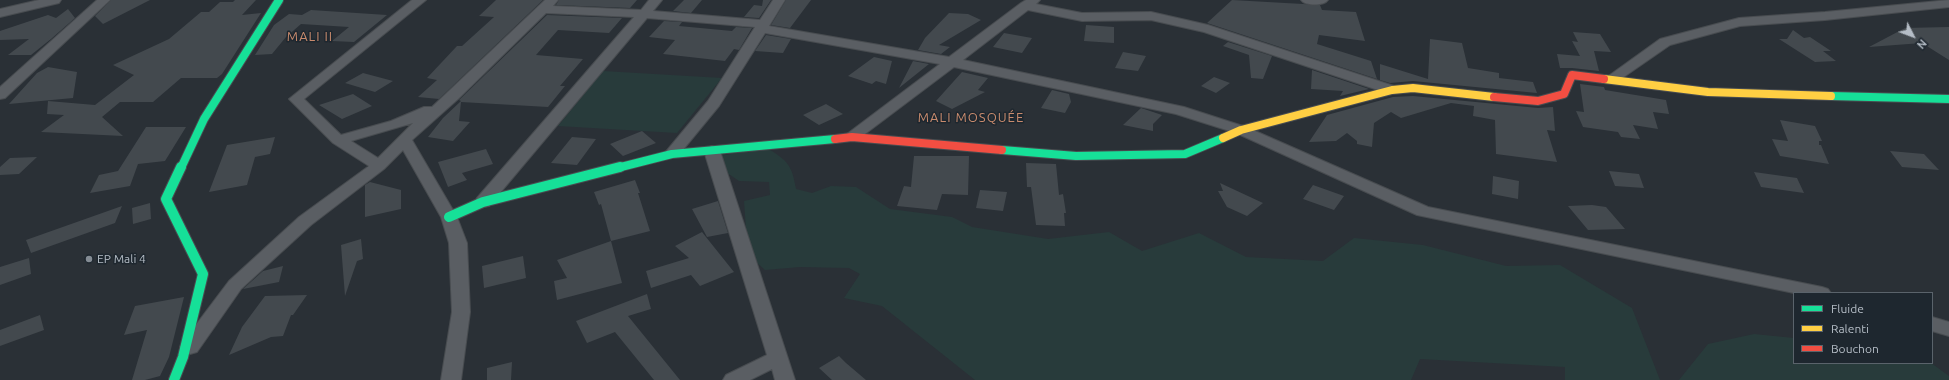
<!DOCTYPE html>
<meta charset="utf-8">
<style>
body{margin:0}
#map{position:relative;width:1949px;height:380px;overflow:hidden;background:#2a3036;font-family:Ubuntu,sans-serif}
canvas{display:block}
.legend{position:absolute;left:1793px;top:292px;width:140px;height:72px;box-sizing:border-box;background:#1e272f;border:1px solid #5a636b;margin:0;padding:5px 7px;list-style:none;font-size:12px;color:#b5bdc6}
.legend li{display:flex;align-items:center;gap:8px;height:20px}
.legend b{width:20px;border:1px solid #5a636b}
.north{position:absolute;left:1893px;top:16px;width:40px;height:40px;-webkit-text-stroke:3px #1e272f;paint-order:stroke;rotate:132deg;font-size:11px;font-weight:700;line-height:16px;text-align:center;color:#b5bdc6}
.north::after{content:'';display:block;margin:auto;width:14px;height:18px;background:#b5bdc6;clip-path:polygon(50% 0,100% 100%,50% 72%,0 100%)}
</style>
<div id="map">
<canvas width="1949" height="380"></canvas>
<ul class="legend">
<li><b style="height:5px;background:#16e098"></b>Fluide</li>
<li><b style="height:5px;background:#ffcf43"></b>Ralenti</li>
<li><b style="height:5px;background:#f24e42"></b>Bouchon</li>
</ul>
<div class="north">N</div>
</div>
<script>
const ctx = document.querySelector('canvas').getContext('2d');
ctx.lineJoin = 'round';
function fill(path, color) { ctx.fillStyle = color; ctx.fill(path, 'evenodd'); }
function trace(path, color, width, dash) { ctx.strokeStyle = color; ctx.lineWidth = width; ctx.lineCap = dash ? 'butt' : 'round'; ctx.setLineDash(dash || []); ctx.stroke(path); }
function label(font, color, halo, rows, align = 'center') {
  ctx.font = font + ' Ubuntu,sans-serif'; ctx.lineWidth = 3; ctx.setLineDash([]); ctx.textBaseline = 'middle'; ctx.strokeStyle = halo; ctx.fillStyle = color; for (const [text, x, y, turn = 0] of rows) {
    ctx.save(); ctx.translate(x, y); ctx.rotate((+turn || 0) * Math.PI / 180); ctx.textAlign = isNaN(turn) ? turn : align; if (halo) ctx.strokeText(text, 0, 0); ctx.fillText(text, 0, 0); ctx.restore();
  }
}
fill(new Path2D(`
 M603,71L722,78L677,133L558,126Z
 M767,148C788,161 792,165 796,189L812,193L831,186L856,187L890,209L952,217L972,227L1048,239L1109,232L1142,251L1199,233L1246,257L1323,261L1354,238L1423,245L1506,266L1560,265L1632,308L1660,380H1565V367L1420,359L1411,380H975L882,306L844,298L860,274L849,268L800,267L765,270L754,260L746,229L744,201L770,195L769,182L739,181L717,166L719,156Z
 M1754,334L1794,338V363H1931L1949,376V380H1679L1708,344Z`), '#283b3b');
fill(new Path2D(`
 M111,0H150L103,24L95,16Z
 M235,0H256L242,15L261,13L222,74L217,78H181L153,102H120L102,117L123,136L41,132L64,115L47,114L48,101L95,105L134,75L113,65L169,39L201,12H209L220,2H233Z
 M496,0H543L439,99L418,97L437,80L427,78L457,46H462L494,17L479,16Z
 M559,0H637L630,8L556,5Z
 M684,0H702L691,13L673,11Z
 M763,0H771L759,18L744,17L754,5L762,6Z
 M786,0H811L790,28L771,25Z
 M1232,0L1303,4L1320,5L1322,10L1356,12L1365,41L1319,35L1317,44L1371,61L1377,79L1207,23Z
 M68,9L75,18L51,39L31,55H8L29,39L0,40V31L48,15L56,18Z
 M311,10L387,15L354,42L332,41L349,27L301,24L286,37L272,54L255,55L274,25L289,14L302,15Z
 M949,13L968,14L981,20L939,45L950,47L941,54L918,50L925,38Z
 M547,15L622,18L609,33L558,30L536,55L583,59L560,86H565L548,107L461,102L459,121L470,122L453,141L428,137L443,118L461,101L459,100Z
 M664,21L682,22L679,26L732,31L736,27L752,28L739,50L734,49L725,61L663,54L675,40L649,37Z
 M1086,25L1114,27V43L1084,41Z
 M1949,27V60L1922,43L1869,47L1905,28Z
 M1793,30L1804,38L1810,37L1831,51H1823L1836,61L1815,62L1779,39H1787Z
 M1573,32L1600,34L1611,52L1594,51L1599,71L1572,68H1560L1557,54L1580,56L1572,41L1578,42Z
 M1004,33L1032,38L1022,53L993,47Z
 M766,35L791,39L783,53L755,51Z
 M1430,39L1462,43L1468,68L1499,73V78L1533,82L1537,93L1413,81L1390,83L1380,80V64L1428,79Z
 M1228,42L1272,56L1263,79L1251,78L1249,55L1223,46Z
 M1123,52L1146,56L1138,71L1115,68Z
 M874,57L892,61L886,84L876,81L872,84L848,76Z
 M913,61L929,64L899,88Z
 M48,67L77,72L73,98L9,104L37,73Z
 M1312,70L1369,89L1340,96L1343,91L1311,89Z
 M962,72L988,78L978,90L985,92L952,109L936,101Z
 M363,73L393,81L375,92L345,83Z
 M1214,77L1230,83L1216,93L1201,86Z
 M1580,84L1604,87L1605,90L1666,100L1669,114L1653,112L1658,129L1633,125L1640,139L1621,137L1618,132L1583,127L1576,111L1584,112Z
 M1052,90L1069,94L1071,102L1065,113L1041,108Z
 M353,94L372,106L342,119L319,105Z
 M1413,96L1538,108L1553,107L1555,131L1547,130L1557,162L1496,154L1495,120L1473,116L1474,106L1451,103L1401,118L1391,112L1374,123L1372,147L1357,144V141L1347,133L1336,141L1309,142L1327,115L1393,97Z
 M826,104L843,114L819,125L803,115Z
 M1141,108L1162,115L1153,124V131L1123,125Z
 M1780,120L1815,126L1822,141H1819V145H1821L1829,164L1780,156L1772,139L1788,141Z
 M146,127H186L165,161L138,164L130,186L90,193L99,175L118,171Z
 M642,131L656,143L623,156L610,144Z
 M275,137L270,154L255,157L247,185L209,192L227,145Z
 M572,137L596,139L577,165L551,163Z
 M486,149L493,164L462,173L467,180L448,187L438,162Z
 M1890,151L1924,154L1939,170L1902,167Z
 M914,156H969L968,195L942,194L937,210L897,206L904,186L911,187Z
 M37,157L19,174L0,175V167L10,158Z
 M1026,163L1056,164L1059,195L1063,194L1066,213H1064L1065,226L1036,225L1031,187H1027Z
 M1609,171L1639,174L1644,188L1615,186Z
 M1754,172L1797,178L1804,193L1761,187Z
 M1493,176L1519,181L1518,199L1492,194Z
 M635,180L640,193H638L650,231L611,241L601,204L599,205L594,192Z
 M370,182L401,190V209L365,217V185Z
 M1220,183L1263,203L1247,216L1227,207L1218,191H1223Z
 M1313,185L1344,196L1334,210L1303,199Z
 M980,190L1007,192L1003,211L976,208Z
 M718,201L728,233L707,237L692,209Z
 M150,203L151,219L133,224L132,208Z
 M1592,205L1606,207L1625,229L1588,230L1568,206Z
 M122,206L115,223L31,253L26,240Z
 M702,232L734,272L700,286L691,275L651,288L646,271L689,258L675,246Z
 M361,239L363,259L357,261L345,296L341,245Z
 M611,241L622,283L557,300L554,281L567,278L557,260Z
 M523,256L526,278L484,288L482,266Z
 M29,258L31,274L0,285V267Z
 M283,266L279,282L243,289L263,271Z
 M647,294L651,309L628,316L680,380H654L615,332L587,343L576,321Z
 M307,295L293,315H291L283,336L271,337L229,355L242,327L265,296Z
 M184,297L169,357L160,376L145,380H132L147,330L124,335L135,306Z
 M40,315L44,330L0,346V330Z
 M839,356L846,363L866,380H832L819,368Z
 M512,362L511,380H487V368Z`), '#43494e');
const street = new Path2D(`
 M39,0H61L59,3L0,17V9Z
 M97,0H110L5,98L0,99V87Z
 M412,0H426L304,99L341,135L391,121L424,107H432L545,0H558L553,6L641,10L649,0H662L653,11L760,20L773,0H785L769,26L949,57L1021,3L1026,0H1040L1036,4L1082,13L1151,12L1208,25L1397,87L1399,90L1397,93H1387L1204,32L1151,20L1082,21L1028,10L963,60L1184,107L1246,127L1428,207L1822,287L1828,289L1831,293H1794L1417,215L1236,133L1176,114L954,67L857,140H847L845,137L847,134L940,64L765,33L719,106L677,157H667L664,154L708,101L755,27L647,18L489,206L483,207L477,206L475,202L477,198L634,17L546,13L458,99L412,140L457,217L467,243L470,312L461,380H441L452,312L449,243L441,217L403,150L384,169L311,225L241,289L197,352L190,354L183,352L180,347L183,342L229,281L299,217L369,166L333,143L289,99ZM413,123L378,158L351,141Z
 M1301,0H1328C1324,6 1305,6 1301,0Z
 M1949,0V7L1825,20L1740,26L1670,45L1615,83H1605L1603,80L1660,39L1739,18L1825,12Z
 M712,146L717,148L720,151L795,380H775L772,369L750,380H723L726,375L767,355L704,151L707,148Z
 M1932,317L1949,322V336L1932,331Z`);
const fastFar1 = new Path2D(`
 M1831,96L1949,99
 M1002,150L1076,156L1185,154L1223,138
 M181,168L204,119L279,0
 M617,168L672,154L835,139`);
const fast = new Path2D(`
 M449,217L483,202L620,167
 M174,380L183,357L203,274L166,199L181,167`);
const slow = new Path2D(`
 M1604,79L1708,92L1831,96
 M1223,138L1241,130L1392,90L1413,88L1494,97`);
const jam = new Path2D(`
 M1494,97L1538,101L1564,94L1572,75L1604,79
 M835,139L852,137L1002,150`);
trace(street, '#484c50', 2);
trace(fastFar1, '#484c50', 10);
trace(fast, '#484c50', 12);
trace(slow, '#484c50', 10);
trace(jam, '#484c50', 10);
fill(street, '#5a5e63');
trace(fastFar1, '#16e098', 8);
trace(fast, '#16e098', 10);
trace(slow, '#ffcf43', 8);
trace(jam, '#f24e42', 8);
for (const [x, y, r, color] of [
 [89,259,4,"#848c94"]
]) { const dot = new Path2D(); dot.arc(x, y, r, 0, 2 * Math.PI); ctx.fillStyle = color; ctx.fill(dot); trace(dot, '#1e272f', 1.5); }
label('12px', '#b5bdc6', '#1e272f', [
 ["EP Mali 4",97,259]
], 'left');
ctx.letterSpacing = '1px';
label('13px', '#c98b6d', '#1e272f', [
 ["MALI II",310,37],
 ["MALI MOSQUÉE",971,118]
]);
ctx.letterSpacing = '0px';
</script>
